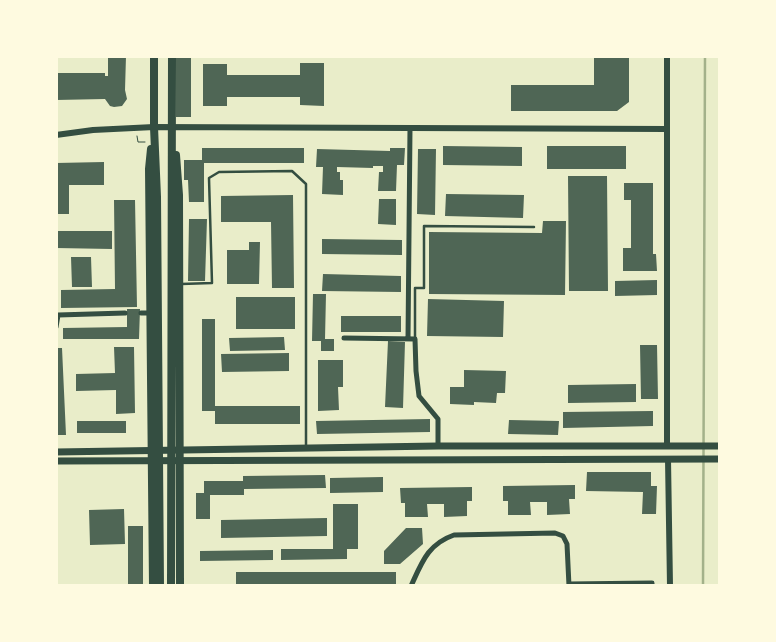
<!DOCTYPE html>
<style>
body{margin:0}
#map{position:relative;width:776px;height:642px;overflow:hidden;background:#e9edc9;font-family:Barlow,sans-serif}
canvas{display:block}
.frame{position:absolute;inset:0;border:58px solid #fefae0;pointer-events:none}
</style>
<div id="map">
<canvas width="776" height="642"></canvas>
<div class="frame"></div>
</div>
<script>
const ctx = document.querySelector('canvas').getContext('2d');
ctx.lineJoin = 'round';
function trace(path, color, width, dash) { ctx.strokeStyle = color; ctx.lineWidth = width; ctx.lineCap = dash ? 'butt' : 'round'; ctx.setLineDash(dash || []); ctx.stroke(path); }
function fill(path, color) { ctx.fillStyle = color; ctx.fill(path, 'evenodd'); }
trace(new Path2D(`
 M703,586L705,56`), '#a3b18a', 2.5);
fill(new Path2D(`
 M108,56H126L125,90L127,99L122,106L114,107L110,106L105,99L56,100V73H105V76H108Z
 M176,56H191V117H176Z
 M594,56H629V102L617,111H511V85H594Z
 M300,63H324V106L300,105V97H227V106H203V64H227V75H300Z
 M443,146L522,147V166L443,165Z
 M547,146H626V169H547Z
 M202,148H304V163H204V202H189L188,180H184V160H202Z
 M390,148H405L404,165H397L396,191H378L379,172H383V166H373V168L337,167V172H340V180H343V195L322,194L323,167H316L317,149L390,151Z
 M418,149H436L435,215L417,214Z
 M104,162V185H69V214H56V163Z
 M568,176H607L608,291H569Z
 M624,183H653V254H656L657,271H623V248H631V200H624Z
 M446,194L524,195L523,218L445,216Z
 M293,195L294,288H272L271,222H221V196Z
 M379,199H396V225L378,224Z
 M114,200H135L137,307L61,308V290L115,289Z
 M189,219H207L205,281H188Z
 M543,221H566L565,295L429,294V232L542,233Z
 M56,231H112V249L56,248Z
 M322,239L402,240V255L322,254Z
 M249,242H260L259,284H227V250H249Z
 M71,257H91L92,287H72Z
 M323,274L401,276V292L322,291Z
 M657,280V295L615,296V281Z
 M313,294H326L325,339H334V351H321V341H312Z
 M236,297H295V329H236Z
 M428,299L504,301L503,337L427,336Z
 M127,309H140L139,339H63V328L127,327Z
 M341,316H401V332H341Z
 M202,319H215V406H300V424H215V411H202Z
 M284,337L285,350L230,351L229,338Z
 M388,341L405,342L403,408L385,407Z
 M640,345H657L658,399H641Z
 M114,347H134L135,413L116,414V390L76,391V374L115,373Z
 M56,348H62L66,435H56Z
 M289,353V371L222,372L221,354Z
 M318,360H343V387H338L339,410L318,411Z
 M464,370L506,371L505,393H497L496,403L474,402V405L450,404V387H464Z
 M636,384V402L568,403V385Z
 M653,411V426L563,428V412Z
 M430,419V432L317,434L316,421Z
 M509,420L559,421L558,435L508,434Z
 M77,421H126V433H77Z
 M587,472H651V486H657L656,514H642L643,492L586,491Z
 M325,475L326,488L244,489V495H210V519H196V493H204V481H243V476Z
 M383,477V492L330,493V478Z
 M575,485V499H569L570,514L547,515V502H530L531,515H508V501H503V486Z
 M472,487V501H467V516L444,517V504H427L428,517H405V503H401L400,488Z
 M333,504H358V549H347V559L281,560V549H333Z
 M124,509L125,544L90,545L89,510Z
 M327,518V536L221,538V520Z
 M128,526H143V586H128Z
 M406,528H422L423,544L400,564H384V551Z
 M273,550V560L200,561V551Z
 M236,572H396V586H236Z`), '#4f6655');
trace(new Path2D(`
 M137,136L138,142H145`), '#344e41', 1);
trace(new Path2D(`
 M181,284L212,283L209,178L219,172L292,171L306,184V446
 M415,339V288H424V226L534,227`), '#344e41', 2.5);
trace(new Path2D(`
 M141,313H150
 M56,327L58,315L125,313
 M344,338L415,339L416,371L419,396L438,419V446
 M408,339L410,128
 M569,584L652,583V586
 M411,586C422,562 428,544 454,535L555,533L563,536L567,544L569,586`), '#344e41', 5);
trace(new Path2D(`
 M667,56V446
 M56,135L93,130L154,127L667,129
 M668,459L670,586`), '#344e41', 6);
trace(new Path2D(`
 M56,452L438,446H720
 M56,461L720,459`), '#344e41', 7);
trace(new Path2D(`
 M154,56V127L157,197L160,586
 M151,149L149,169L153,586
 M176,155L179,195L180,586
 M171,586L172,56`), '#344e41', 8);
</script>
